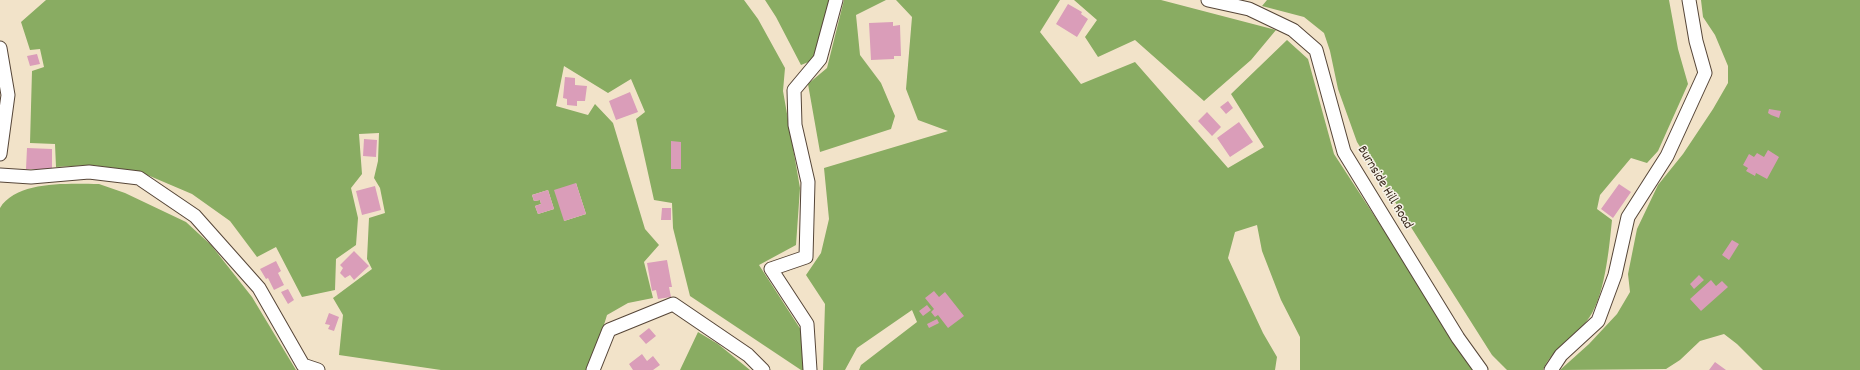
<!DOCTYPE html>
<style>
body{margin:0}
canvas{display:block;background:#f2e3c9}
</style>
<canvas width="1860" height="370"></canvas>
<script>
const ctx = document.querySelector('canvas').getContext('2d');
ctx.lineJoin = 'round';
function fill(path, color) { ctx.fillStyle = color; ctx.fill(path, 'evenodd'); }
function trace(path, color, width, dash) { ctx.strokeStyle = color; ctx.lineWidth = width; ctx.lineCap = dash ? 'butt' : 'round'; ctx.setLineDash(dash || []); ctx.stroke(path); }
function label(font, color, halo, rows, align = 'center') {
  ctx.font = font + ' Dekko,sans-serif'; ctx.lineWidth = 3; ctx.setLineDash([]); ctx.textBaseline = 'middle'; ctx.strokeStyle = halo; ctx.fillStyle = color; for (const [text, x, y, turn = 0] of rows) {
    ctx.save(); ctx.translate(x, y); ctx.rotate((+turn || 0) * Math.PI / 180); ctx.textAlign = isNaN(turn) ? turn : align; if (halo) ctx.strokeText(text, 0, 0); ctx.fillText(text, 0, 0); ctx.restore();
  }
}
fill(new Path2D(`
 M46,0H744L758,19L785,68L783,91L800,188L796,245L759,265L801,330L804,370H801L690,296L673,228L672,203L654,200L636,119L645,112L631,79L608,93L564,66L556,106L588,115L595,104L613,123L645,229L659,245L644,262L653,298L628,303L607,315L600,338L599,370H441L339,355L343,315L333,298L372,269L367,259L369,218L385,213L380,188L374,178L378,161L379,133L359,134L362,174L351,188L358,218L356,245L336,259L335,290L302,297L276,247L257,257L230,221L192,194L138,171L91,165L56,167L55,144L30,143L32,71L44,67L40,49L30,50L21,22ZM576,183L586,214L564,221ZM548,190L554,209L538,214L535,206L541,204L540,200L534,201L532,195Z
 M765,0H830L819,52L811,61L801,65L776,17Z
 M844,0H886L856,15L860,55L881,83L895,116L891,129L820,152L808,84L827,68Z
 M896,0H1060L1040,32L1081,84L1135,62L1228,168L1264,147L1231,94L1287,40L1308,59L1334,154L1475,370H1300V337L1281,300L1262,251L1257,225L1235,232L1228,258L1263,333L1277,357L1275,370H859L861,365L917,322L912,310L857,348L845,370H823L825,304L806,275L821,253L829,219L824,168L948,131L918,120L906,89L912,17Z
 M1074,0H1161L1276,30L1251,60L1204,101L1135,40L1098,57L1085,37L1097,20Z
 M1267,0H1669L1678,49L1688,84L1658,151L1647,163L1631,158L1600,195L1597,209L1612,220C1609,248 1605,300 1586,322C1572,338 1552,349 1543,370H1507L1492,355L1357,142L1338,89L1330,51L1324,33L1304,17L1262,6Z
 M1701,0H1860V370H1763L1737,344L1724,334L1700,341L1680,360L1666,369L1560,370L1589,344L1617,314L1630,292L1628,274L1637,229L1658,185L1683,154L1713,109L1728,83V66L1715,35L1703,17Z
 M99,184L125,193L186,222L211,245L252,297L296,370H0V208C17,180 70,184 99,184Z
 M698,332L718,344L750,370H680Z`), '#89ac62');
fill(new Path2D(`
 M1068,4L1082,12L1081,14L1088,19L1077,37L1056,24Z
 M893,22V26L900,25L901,56H894V59L871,60L869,23Z
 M37,54L40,64L30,66L27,56Z
 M565,77L575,78V85L587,86L585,101H577V106L567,105V99L563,98Z
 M630,92L638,112L616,120L609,101Z
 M1228,101L1233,108L1226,114L1220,107Z
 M1769,109L1781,111L1779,118L1771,115L1768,113Z
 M1207,112L1221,127L1212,136L1198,121Z
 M1239,122L1253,142L1230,157L1217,138Z
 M364,139L377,140L376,157L363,156Z
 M671,141L681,142V169H671Z
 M27,148L52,149V169H26Z
 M1768,150L1779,157L1767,179L1756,173L1755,176L1746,171L1748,168L1743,165L1749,154L1754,157L1757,153L1764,157Z
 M576,183L586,214L564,221L554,190Z
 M1619,184L1631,192L1613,218L1601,209Z
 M375,186L381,210L362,215L356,191Z
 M548,190L554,209L538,214L535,206L541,204L540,200L534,201L532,195Z
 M662,208H671V220H661Z
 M1732,240L1739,244L1729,260L1722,255Z
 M354,251L369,266L354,280L350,275L345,278L340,273L343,268L340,265Z
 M667,260L672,287H669L671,297L658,299L656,290L652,291L647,263Z
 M276,261L281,271L278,273L284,285L274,290L268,278L266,279L260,269Z
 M1699,275L1704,280L1694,289L1690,284Z
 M1711,280L1716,286L1722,281L1728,287L1701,311L1690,299Z
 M288,289L294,300L288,304L281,292Z
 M934,291L939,297L945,292L964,316L948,328L938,315L935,317L931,312L934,309L925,298Z
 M927,305L931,310L923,316L919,311Z
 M329,313L339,317L334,331L328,329L330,325L325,324Z
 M937,319L939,323L929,328L927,324Z
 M649,328L656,336L646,344L639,336Z
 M642,354L647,361L653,356L660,365L653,370H633L629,364Z
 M1715,362L1726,370H1709Z`), '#da9db9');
const minor = new Path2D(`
 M1208,0L1249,9L1293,30L1316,50L1344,152L1458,338L1481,370
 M0,48L8,95L0,154
 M0,175L31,177L89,172L139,178L195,216L259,288L303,365L318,370
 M593,370L609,330L673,304L748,355L763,370
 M810,370L807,324L771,269L806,257L808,182L795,125L794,90L820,59L836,0
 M1551,370L1561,355L1598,321L1615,275L1628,217L1667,156L1705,73L1696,41L1689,0`);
trace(minor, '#564638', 15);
trace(minor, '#fff', 13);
label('14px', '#3b2a1e', '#f7f3e8', [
 ["Burnside Hill Road",1384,188,59]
]);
</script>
